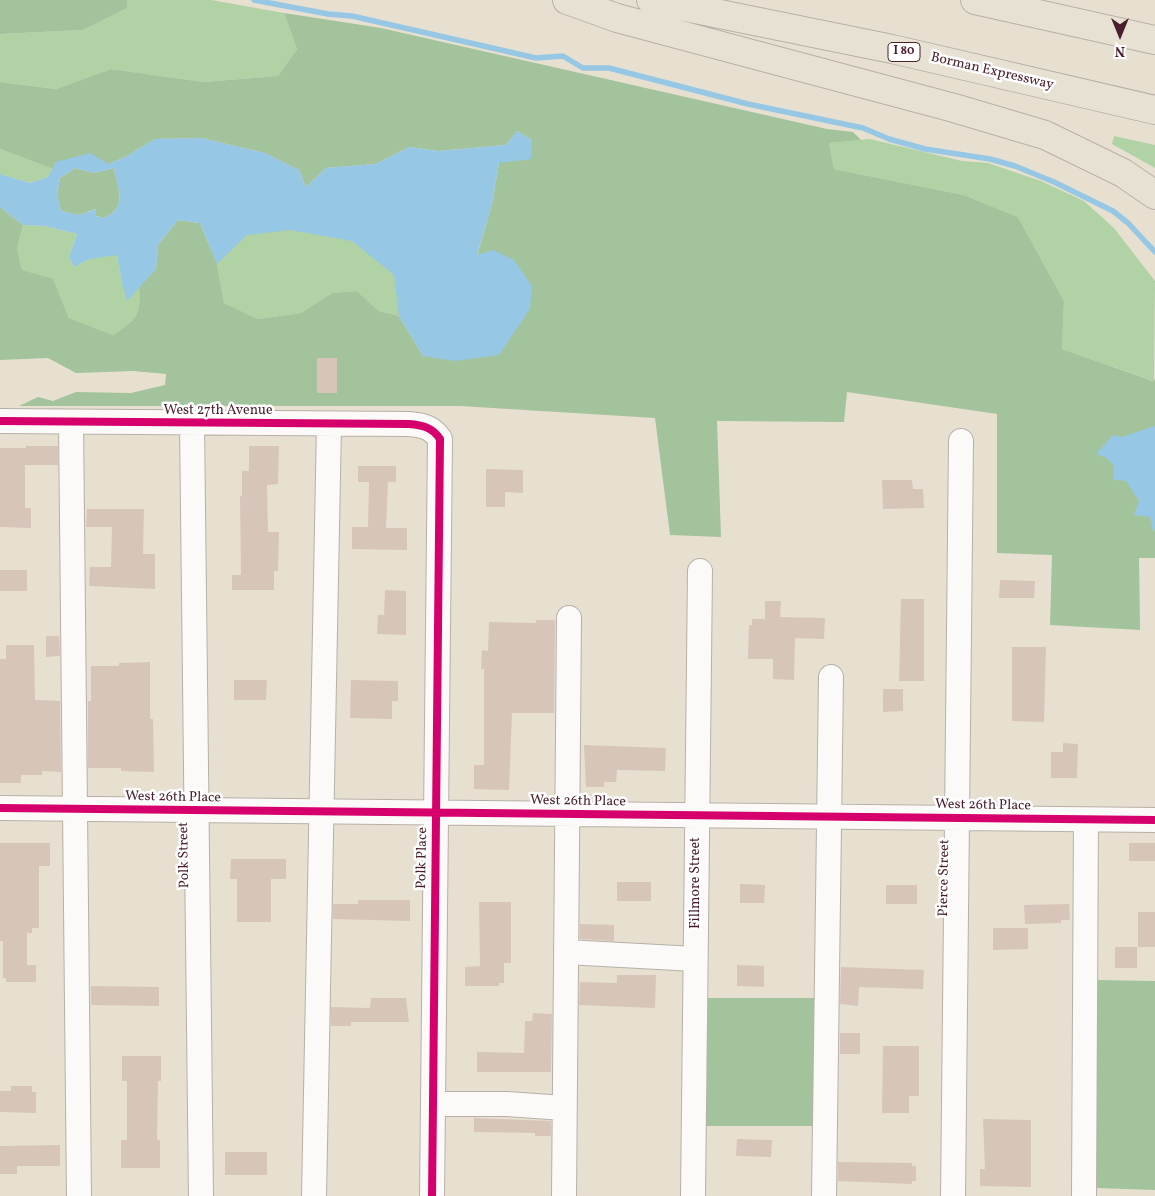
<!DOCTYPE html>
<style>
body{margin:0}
#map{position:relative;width:1155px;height:1196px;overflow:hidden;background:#e7e0d1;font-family:Vollkorn,serif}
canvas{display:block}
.north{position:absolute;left:1095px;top:10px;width:50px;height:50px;-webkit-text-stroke:4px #fff;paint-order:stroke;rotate:180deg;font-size:14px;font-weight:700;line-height:20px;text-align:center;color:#4a1f2b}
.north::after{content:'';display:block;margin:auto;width:18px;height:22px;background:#4a1f2b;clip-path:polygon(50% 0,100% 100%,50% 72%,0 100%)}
</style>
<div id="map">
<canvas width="1155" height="1196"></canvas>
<div class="north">N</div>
</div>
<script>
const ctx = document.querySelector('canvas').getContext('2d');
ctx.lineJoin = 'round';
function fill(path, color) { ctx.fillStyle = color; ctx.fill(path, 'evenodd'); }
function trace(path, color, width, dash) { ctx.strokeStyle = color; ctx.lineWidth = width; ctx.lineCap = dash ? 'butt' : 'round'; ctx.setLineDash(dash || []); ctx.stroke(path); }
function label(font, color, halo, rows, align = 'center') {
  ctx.font = font + ' Vollkorn,serif'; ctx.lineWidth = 5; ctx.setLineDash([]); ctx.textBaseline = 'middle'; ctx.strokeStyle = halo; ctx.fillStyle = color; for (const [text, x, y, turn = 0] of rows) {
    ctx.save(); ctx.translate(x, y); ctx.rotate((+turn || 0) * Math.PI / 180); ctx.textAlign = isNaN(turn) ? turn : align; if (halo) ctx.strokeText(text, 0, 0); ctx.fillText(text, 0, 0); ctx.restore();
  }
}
fill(new Path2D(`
 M127,0H211L284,13L297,49L278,76L203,82L111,69L56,89L0,82V34L83,30L127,8Z
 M1114,136L1155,145V168L1112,144Z
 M870,139L962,161L988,163L1041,181L1084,201L1114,228L1155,281L1154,381L1062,349L1064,301L1018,217L964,195L834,169L829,143Z
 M0,149L53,169L48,177L30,183L0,174Z
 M389,212L412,307L399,316L379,311L355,291L332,293L301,313L258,319L224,303L217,264L210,248L228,233Z
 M23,225L45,226L77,234L69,257L74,267L90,259L117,254L122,283L136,289L139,287C141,316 137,319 113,335L69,318L53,280L22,270L17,248Z`), '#b0d2a4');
fill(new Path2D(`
 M0,0H127V8L83,30L0,34Z
 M284,13L381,28L827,129L853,132L861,140L829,143L834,169L964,195L1018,217L1064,301L1062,349L1153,381L1155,379V558H1139L1140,630L1050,625L1052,555L997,553V414L847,392L844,422L717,421L721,537L670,535L655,418L460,406H19L38,397L53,401L76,392L131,393L165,385L166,374L133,371L76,373L48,358L0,360V207L23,225L17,248L22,270L53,279L69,318L113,335C137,319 141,316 139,287L156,269L158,245L178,220L200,223L217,264L224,303L258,319L301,313L332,293L356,291L379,311L399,316L423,356L477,256L492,204L499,163L532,140L517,131L506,145L438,151L409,147L376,164L326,168L306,187L299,170L265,153L201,138L155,139L127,156L109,164L56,162L53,169L0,149V82L56,89L111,69L203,82L278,76L297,49Z
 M75,168L94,173L114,168C118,190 128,207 104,218L96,216L95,209L79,215L61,211L57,195L60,178Z
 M1097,980L1155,981V1190L1096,1188Z
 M705,998H814L813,1126H705Z`), '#a2c39b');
fill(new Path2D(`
 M517,131L532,140L531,159L499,163L492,204L477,255L493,250L514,260L532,286L530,309L499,355L454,361L423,356L399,316L394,275L352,241L290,230L247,235L217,264L200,223L178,220L158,245L156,269L127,301L122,283L117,255L90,259L74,267L69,257L77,234L45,226L23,225L0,207V174L30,183L48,177L56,162L90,153L109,164L127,156L155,139L201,138L265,153L299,170L306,187L326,168L376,164L409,147L438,151L506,145ZM75,168L94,173L114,168C118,190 128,207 104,218L96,216V209L79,215L61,211L57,195L60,178Z
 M1155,426V531H1153L1150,517L1134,515L1139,501L1126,481L1113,480L1114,466L1107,458L1096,454L1113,435L1122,437Z`), '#96c7e4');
trace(new Path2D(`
 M254,0L328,14L352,16L536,58L563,56L583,68H609L748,104L863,128L889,139L925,149L990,159L1015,166L1054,182L1113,211L1128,223L1155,252`), '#96c7e4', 5.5);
fill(new Path2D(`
 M317,358H337V393H317Z
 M26,446H58V465H25V508H31V528L0,527V448H26Z
 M249,446H279L278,484L267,485L268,532H279L278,571H274V590H232V575H241L240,496H242V471H249Z
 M358,466H396V482H388L386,528H407V550L352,549V527H368L369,482H358Z
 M486,469L523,470V493L505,492V507H486Z
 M882,480H912L913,489H923L924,508L883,509Z
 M87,509H144L143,554H155V589L89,586L90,567H111L112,527H86Z
 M0,570H27V591H0Z
 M1000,580L1035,581L1034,598H999Z
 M385,590L406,591V635L377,634L378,615H384Z
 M901,599H924V681H899Z
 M765,601H781L780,617L825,618L824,639L795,638L794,680L773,679V659H748L749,625H752V619H765Z
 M536,620H555L554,713H512L509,790L474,789V765H484V669H481L482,650L488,651L489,622L536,623Z
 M46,636H59L60,656L46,657Z
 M6,645H34L35,700L60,701L61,772L42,771V775H21V783H0V659H6Z
 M1012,647H1046L1044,722L1012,721Z
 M150,662V719H153L154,772L121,771V768H88V701H91V666H119V663Z
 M234,680H267L266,700H234Z
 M351,680L398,681V701H392V719L350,718Z
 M883,689H903V711L883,712Z
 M1063,743L1078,744L1077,778H1051V752H1063Z
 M584,745L666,748L665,771L617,770L616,782H604V787H586Z
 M0,843H50V866H39V928H32V933H27V965H36V982H6V978H3V941H0Z
 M1129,843H1155V861H1129Z
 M231,859H286V879H271V922H237V879H230Z
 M617,882H651V901H617Z
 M740,884L765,885L764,903H740Z
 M886,885H917V904H886Z
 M358,900H410V921L333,919V904H358Z
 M479,902H511V963H504V983H499V986H465V967L480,966Z
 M1069,904L1070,920H1061V923L1025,924L1024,905Z
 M1138,912H1155V947H1138Z
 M580,924L614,925V941L580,939Z
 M993,928H1028V949L993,950Z
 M1115,947H1137V968H1115Z
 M737,965L764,966V987L737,986Z
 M841,967L924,970L923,989L859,987L858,1006L840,1004Z
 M617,975H656L655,1008L579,1005L580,982L617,983Z
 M91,986L159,987V1006L91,1005Z
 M371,998H406L409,1022H351V1026H331V1007L370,1008Z
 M533,1013L552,1014L551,1072H477V1052L524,1053L525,1021H532Z
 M840,1033H860V1054H840Z
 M883,1046H919V1096H909V1113H882Z
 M122,1056H161V1081H158L157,1140H160V1168H121V1140H127V1081H122Z
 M11,1086H32V1092H36V1113L0,1112V1091H11Z
 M474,1118L551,1121V1136H535V1133L474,1132Z
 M983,1119L1031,1120V1187L980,1186V1169H985Z
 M737,1139L772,1140L771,1157L736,1156Z
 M60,1145V1166H17V1174H0V1146Z
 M225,1152H267V1175H225Z
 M838,1162L912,1163V1166H916V1181H912V1184L838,1181Z`), '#d7c5ba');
const minor = new Path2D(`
 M0,421L409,424C422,425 432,427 440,439L432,1196
 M71,422L79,1196
 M192,423L201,1196
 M0,808L1155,820
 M566,952L695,959
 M433,1104H507L564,1108
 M314,1196L329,424
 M564,1196L569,618
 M693,1196L700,571
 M824,1196L831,677
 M953,1196L961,441
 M1084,1196L1086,820`);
const highway = new Path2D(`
 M567,0L617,18L954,108L1045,135L1123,173L1155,195
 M651,0L892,49L1155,110
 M975,0L1155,40`);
trace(minor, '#b8b0a7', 26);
trace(highway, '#b8b0a7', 30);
trace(minor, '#fbfaf8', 24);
trace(highway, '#e7e1d4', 28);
trace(new Path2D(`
 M0,421L409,424C422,425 432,427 440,439L432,1196
 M0,808L1155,820`), '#d6006c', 8);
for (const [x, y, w] of [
 [904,52,32]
]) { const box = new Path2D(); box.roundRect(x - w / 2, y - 9.5, w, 19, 4); ctx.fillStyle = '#fff'; ctx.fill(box); trace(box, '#4a1f2b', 1); }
label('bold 12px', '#4a1f2b', null, [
 ["I 80",904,52]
]);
label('14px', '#4a1f2b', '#fff', [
 ["Borman Expressway",992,72,13],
 ["West 27th Avenue",218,411],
 ["West 26th Place",173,798,1],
 ["West 26th Place",578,802,1],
 ["West 26th Place",983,806,1],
 ["Polk Street",185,855,-91],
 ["Polk Place",423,858,-89],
 ["Pierce Street",945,878,-89],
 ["Fillmore Street",696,883,-90]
]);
</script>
